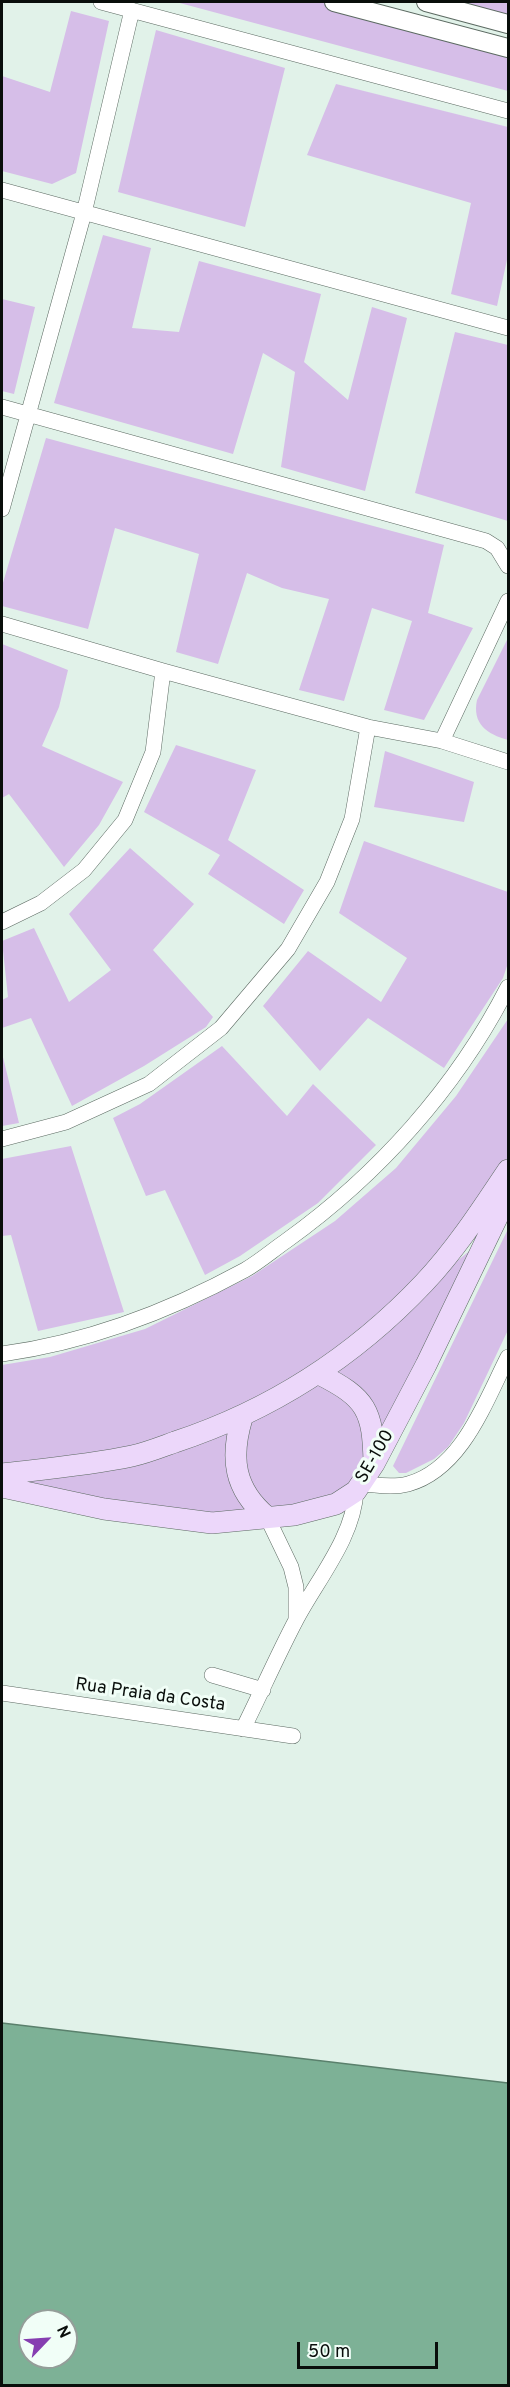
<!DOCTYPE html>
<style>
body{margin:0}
#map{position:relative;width:510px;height:2387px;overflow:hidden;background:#e1f2e9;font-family:Overpass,sans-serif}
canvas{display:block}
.frame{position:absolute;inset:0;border:3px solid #090e0b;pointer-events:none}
.north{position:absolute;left:18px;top:2309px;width:60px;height:60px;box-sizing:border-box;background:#f1fef7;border:2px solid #949e99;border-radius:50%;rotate:65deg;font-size:16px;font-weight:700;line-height:24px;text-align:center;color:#090e0b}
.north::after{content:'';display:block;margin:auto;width:21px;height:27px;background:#863eb1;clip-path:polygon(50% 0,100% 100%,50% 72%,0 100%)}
.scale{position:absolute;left:297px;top:2342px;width:141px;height:27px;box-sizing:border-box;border:3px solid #090e0b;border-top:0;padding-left:8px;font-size:18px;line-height:21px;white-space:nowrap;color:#090e0b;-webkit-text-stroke:4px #f1fef7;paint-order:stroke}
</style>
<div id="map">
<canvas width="510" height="2387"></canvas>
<div class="frame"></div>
<div class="north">N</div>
<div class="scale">50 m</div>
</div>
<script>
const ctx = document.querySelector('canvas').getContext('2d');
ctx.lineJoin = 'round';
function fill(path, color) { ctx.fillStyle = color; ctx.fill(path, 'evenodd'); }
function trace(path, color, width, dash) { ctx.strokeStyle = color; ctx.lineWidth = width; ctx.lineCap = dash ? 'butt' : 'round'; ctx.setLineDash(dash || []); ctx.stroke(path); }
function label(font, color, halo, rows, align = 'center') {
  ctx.font = font + ' Overpass,sans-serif'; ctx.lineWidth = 6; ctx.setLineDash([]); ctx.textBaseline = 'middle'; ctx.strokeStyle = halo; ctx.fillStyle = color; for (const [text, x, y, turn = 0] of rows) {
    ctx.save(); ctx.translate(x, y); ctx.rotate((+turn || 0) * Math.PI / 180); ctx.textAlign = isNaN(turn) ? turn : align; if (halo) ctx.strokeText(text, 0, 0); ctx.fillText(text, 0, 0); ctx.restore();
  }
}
fill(new Path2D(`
 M176,2H330L508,50V91Z
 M427,2H508V24Z
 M71,11L109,21L76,173L52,184L2,171V76L50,92Z
 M156,30L285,68L245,227L118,192Z
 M336,84L508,127V255L497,306L451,294L471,203L307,155Z
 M103,235L151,248L132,328L179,332L199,261L321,294L304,362L348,400L372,307L407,318L365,491L281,467L295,372L263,353L233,454L54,403Z
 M2,299L35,307L14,394L2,391Z
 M455,332L508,345V521L415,493Z
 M46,438L444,545L428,613L473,628L424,720L384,710L412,621L372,608L344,701L299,690L329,599L282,588L247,573L218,664L176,652L199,554L115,528L88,629L2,606V586Z
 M508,638V740C487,734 472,724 477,700Z
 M2,644L68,670L59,707L42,746L123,782L99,825L64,867L9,794L2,798Z
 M176,745L256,770L228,840L304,890L284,924L208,874L220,855L144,812Z
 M385,751L474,782L464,822L374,807Z
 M364,841L508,892V963L503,978L444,1068L368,1018L320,1071L263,1006L308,951L381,1002L407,958L339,913Z
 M130,848L194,904L153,950L213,1017L206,1027L144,1066L72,1106L31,1018L2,1028V1000L8,997L2,941L34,928L69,1002L111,970L69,914Z
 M508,1019V1170L403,1305L473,1248L362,1484L294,1515L104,1509L25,1480L2,1474V1365L50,1357L145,1329L252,1276L335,1221L396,1168L456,1096Z
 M222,1046L287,1116L313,1084L376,1145L318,1203L240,1256L205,1275L165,1190L146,1196L113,1118L140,1104Z
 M2,1053L19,1123L2,1126Z
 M71,1146L124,1312L38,1331L11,1235L2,1236V1159Z
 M508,1229V1330L464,1423L448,1447L434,1459L406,1473H399L393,1466Z`), '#d6bee8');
const water = new Path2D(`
 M2,2023L508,2083V2385H2ZM30,2321H66V2357H30Z`);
fill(water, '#7db196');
trace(water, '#5a806c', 1.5);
const minor = new Path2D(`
 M101,2L508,111
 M2,190L508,328
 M2,407L486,541L497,548L508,566
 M2,509L84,213L132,10
 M2,624L163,671L368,727L442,741L508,762
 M442,741L508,601
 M2,922L41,903L84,870L125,820L153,752L163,671
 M2,1139L66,1122L149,1084L221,1028L288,949L327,882L352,819L368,727
 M2,1354C89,1342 168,1312 245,1270C259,1262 273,1250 286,1241C378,1175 457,1087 508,987
 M362,1484C377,1485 393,1488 408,1484C462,1469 485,1402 508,1357
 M267,1517L291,1567L296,1587V1619
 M212,1675L263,1690
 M2,1693L293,1736
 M243,1729C261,1693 277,1656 296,1620C317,1580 354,1537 356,1491`);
const tertiary = new Path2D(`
 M334,2L508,48
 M426,2L508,24`);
const secondary = new Path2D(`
 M319,1374C367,1398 373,1411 374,1463
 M242,1418C230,1458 234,1489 267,1517
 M2,1474C45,1469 89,1465 132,1456C146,1453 161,1447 175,1442C272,1410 354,1357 424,1283C456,1249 482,1209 508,1170
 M2,1487L104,1509L212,1523L294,1515L336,1504L356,1491L374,1464L426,1365L508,1195`);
trace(minor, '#5c6a62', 16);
trace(tertiary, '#5c6a62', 20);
trace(secondary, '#5c6a62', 22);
trace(minor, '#fff', 15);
trace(tertiary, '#fff', 18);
trace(secondary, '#ecd7fa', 21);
label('18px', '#090e0b', '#f1fef7', [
 ["SE-100",376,1457,-60],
 ["Rua Praia da Costa",150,1696,8]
]);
</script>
